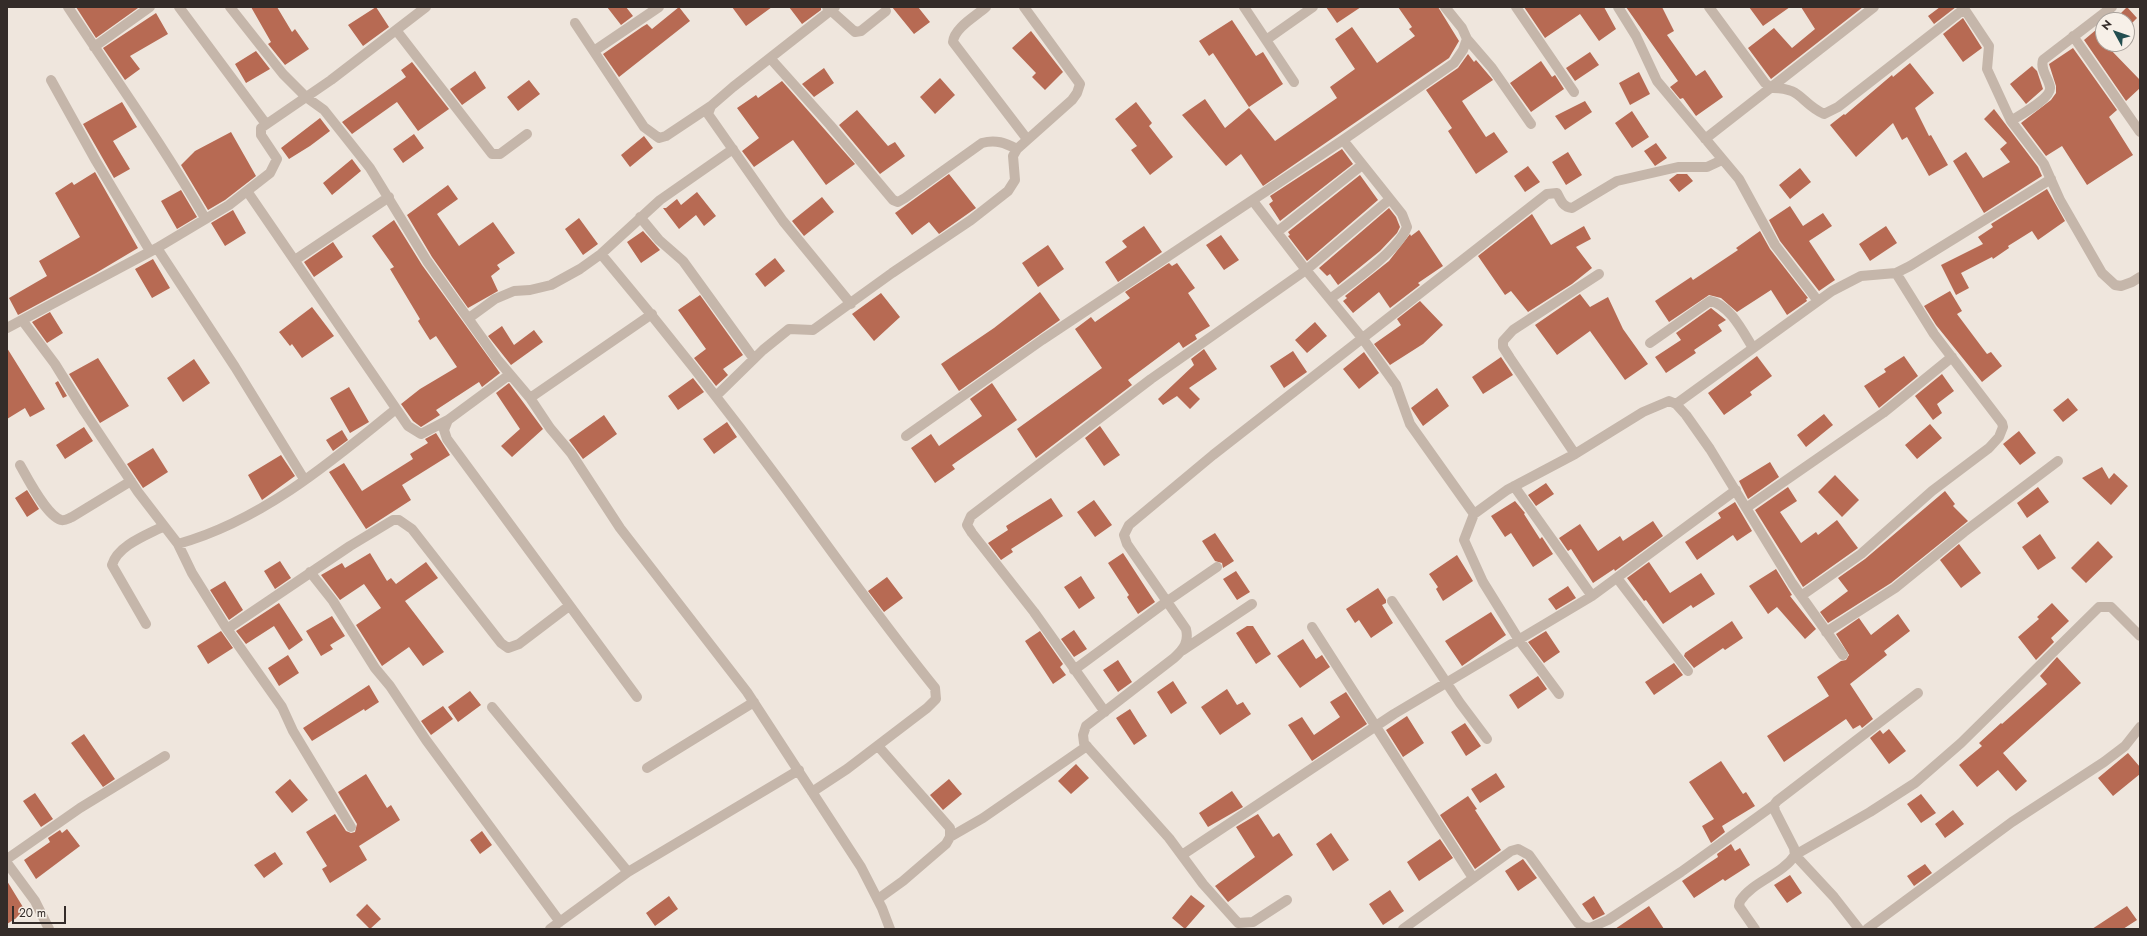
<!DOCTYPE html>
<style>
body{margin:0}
#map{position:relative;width:2147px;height:936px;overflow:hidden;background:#efe6dd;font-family:Jost,sans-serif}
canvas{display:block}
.frame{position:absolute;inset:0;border:8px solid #342c29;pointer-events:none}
.north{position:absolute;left:2095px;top:12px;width:40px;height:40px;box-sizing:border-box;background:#f7f0e8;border:1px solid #a9a29c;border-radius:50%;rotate:310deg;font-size:11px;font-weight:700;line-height:16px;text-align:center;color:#342c29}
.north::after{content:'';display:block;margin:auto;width:14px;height:18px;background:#234e50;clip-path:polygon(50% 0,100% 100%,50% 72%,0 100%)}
.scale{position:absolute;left:12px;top:906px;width:54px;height:18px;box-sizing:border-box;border:2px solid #342c29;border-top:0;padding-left:5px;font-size:12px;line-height:14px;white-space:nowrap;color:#342c29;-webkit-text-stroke:3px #f7f0e8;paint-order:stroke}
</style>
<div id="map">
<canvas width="2147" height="936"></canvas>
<div class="frame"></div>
<div class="north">N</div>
<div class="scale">20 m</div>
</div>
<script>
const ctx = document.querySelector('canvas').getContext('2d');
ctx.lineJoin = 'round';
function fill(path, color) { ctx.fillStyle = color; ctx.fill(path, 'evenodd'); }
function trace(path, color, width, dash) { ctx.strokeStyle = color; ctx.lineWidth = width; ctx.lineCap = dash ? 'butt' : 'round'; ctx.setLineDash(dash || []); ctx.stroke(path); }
fill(new Path2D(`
 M76,7H137L138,8L96,38Z
 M251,7H277L292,32L295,29L309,49L285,65L268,44L271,42Z
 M376,7L389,27L363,46L348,25Z
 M607,7H626L633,16L621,25Z
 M679,7L690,21L619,77L603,54L642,27L647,24L652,29Z
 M732,7H772L746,26Z
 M789,7H821V10L802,24Z
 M892,7H918L930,22L914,34Z
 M1326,7H1361L1337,23Z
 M1398,7H1438L1459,41L1449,58L1263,186L1241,154L1226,166L1182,115L1205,99L1225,128L1249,108L1275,141L1337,98L1330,87L1355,69L1335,39L1352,27L1377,63L1415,36L1409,29L1412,27Z
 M1524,7H1604L1616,29L1599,41L1580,14L1545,38Z
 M1626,7H1662L1674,31L1667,35L1696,76L1705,70L1723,97L1696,116L1683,98L1680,99L1670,87L1678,81Z
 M1749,7H1790L1763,26Z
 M1801,7H1863L1771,79L1748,48L1774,28L1792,48L1815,29Z
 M1940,7H1956L1934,24L1928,16Z
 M2127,7L2137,18L2127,28V20H2114Z
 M156,13L168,34L130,56L140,69L125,80L103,48Z
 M1963,18L1982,48L1963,62L1943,34Z
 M1232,20L1256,56L1263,52L1283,84L1249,107L1213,53L1209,56L1199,41Z
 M2103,24V44H2111L2108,47L2140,80V88L2126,101L2084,40Z
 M1031,31L1063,72L1045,90L1032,77L1036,73L1012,48Z
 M2073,48L2117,110L2109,117L2133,155L2087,185L2062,146L2046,156L2021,123L2051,100L2056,93V86L2049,64Z
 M256,51L270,69L246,83L235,64Z
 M1590,52L1599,65L1575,81L1566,68Z
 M1468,54L1474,62L1476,60L1493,80L1462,101L1486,137L1494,132L1508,152L1476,174L1448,131L1452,128L1426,90L1458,68Z
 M1541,61L1552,77L1555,75L1564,89L1531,112L1510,83Z
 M412,62L449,109L418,131L397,102L352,134L342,122L406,77L401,70Z
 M1910,63L1934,93L1915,108L1929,136L1931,135L1948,165L1929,176L1907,137L1902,140L1893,123L1856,157L1830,125L1844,114L1845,115L1892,75L1893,77Z
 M2032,66L2037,71L2043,89L2026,104L2010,84Z
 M824,68L834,83L814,97L802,84Z
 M475,71L486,88L462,105L450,89Z
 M1639,72L1650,94L1630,105L1619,83Z
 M940,78L955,95L935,114L920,97Z
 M529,80L540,94L518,111L507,97Z
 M782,81L855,164L826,185L793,140L754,167L742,151L759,138L737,108L756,95L758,98Z
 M1585,101L1592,112L1565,130L1555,116Z
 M122,102L137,127L113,141L130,169L114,178L83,124Z
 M1136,102L1152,123L1149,126L1173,157L1150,175L1131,150L1137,146L1115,119Z
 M1994,109L2038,167L2042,176L1984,213L1953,161L1966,152L1983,178L2010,162L2000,149L2007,143L1984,119Z
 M857,110L888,146L895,142L905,156L880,174L839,125Z
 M1632,111L1649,137L1632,148L1615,123Z
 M320,118L330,131L310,146L289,159L281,148Z
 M231,132L256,176L225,200L208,210L181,165L195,151Z
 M414,134L424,148L403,163L393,149Z
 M644,136L653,148L630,167L621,155Z
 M1656,143L1667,158L1655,166L1644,151Z
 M1342,149L1353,164L1280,221L1269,204L1273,201L1270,196Z
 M1568,152L1582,175L1566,185L1552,162Z
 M352,159L361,171L332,195L323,183Z
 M1528,166L1540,182L1525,192L1514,176Z
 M1800,168L1811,182L1790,199L1779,185Z
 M95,172L138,248L96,273L18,315L9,298L47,276L39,261L80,237L55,193L72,182L74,185Z
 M949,174L976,208L939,234L929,222L912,235L895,213Z
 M1677,174H1687L1693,181L1679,192L1669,180Z
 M1360,175L1378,200L1307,261L1288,236L1290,235L1288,232Z
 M448,185L458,199L437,214L459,246L493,222L515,253L497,265L500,269L491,276L498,291L468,308L432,257L407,215Z
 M2047,189L2065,221L2038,240L2032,231L2008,246L2009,248L1993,259L1992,257L1961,273L1969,288L1956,295L1941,265L1983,244L1978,237L1993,227L1991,224Z
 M181,190L197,217L177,229L161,201Z
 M697,192L716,216L704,226L696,215L679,229L663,208H666L677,199L681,205Z
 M822,197L834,212L804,236L792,221Z
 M1790,206L1803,226L1823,213L1832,226L1809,241L1835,280L1819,291L1780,241L1769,220Z
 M1389,208L1396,217L1400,227L1397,233L1380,251L1338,285L1330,274L1327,276L1319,268Z
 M233,210L246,233L225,246L211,223Z
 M1532,214L1551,245L1584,226L1591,239L1576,247L1592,268L1572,284L1528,312L1511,291L1505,295L1478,256Z
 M579,218L598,244L583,255L565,229Z
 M394,220L422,265L500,373L482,387L479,382L436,410L440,415L421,427L413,421L401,404L420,389L457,367L436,336L430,340L418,321L420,319L390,269L394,267L372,236Z
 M1144,226L1162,252L1118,282L1105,262L1127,247L1122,241Z
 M1886,226L1897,243L1870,261L1859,244Z
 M1419,230L1443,266L1418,283L1420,285L1390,308L1379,292L1353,313L1343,301L1347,298L1345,296L1389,261L1410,234L1411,236Z
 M643,231L660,250L641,263L627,242Z
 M1760,231L1770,249L1808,298L1806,299L1807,301L1787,315L1771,290L1737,312L1721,298L1709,295L1669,322L1655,301L1691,277L1693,280L1738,250L1736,248Z
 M1221,235L1239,260L1224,270L1206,245Z
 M333,242L343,257L314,277L304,262Z
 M1048,245L1064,269L1038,287L1022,263Z
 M775,258L785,271L765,287L755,274Z
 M153,259L170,288L152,298L135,269Z
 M1169,263L1172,266L1177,263L1195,288L1188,293L1210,326L1195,335L1197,339L1183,348L1179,342L1128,380L1132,385L1036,458L1017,429L1102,368L1075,329L1091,317L1095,322L1130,298L1125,292Z
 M1950,291L1962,311L1957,314L1987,354L1991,352L2002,366L1982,382L1936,325L1924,306Z
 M1040,292L1060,320L959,391L941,364L994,328Z
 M881,293L900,317L874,341L852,314Z
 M1580,294L1590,307L1608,297L1623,329L1648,364L1625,380L1590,331L1557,355L1535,325Z
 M700,295L743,355L723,369L728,375L716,386L694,358L706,349L678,310Z
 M1420,301L1443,325L1423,344L1390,365L1374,344L1401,325L1397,319Z
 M312,307L334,336L302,358L292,344L290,346L279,332Z
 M1711,308L1726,320L1718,325L1722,331L1694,350L1696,353L1666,373L1655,357L1681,340L1676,333Z
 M50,312L63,333L47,343L32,322Z
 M1315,322L1327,336L1307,353L1295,340Z
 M502,326L514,345L534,330L543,342L511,365L488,336Z
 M7,348L45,409L30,417L25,408L7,419Z
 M1204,349L1217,369L1189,388L1200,399L1190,409L1177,396L1163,405L1158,399L1194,365L1191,359Z
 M1293,351L1307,372L1284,388L1270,366Z
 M1364,352L1379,373L1359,389L1343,369Z
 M1757,356L1772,376L1750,392L1752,395L1724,415L1708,393Z
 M1904,356L1918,376L1879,408L1864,386L1886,372L1884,369Z
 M1501,357L1513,375L1483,394L1472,377Z
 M98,358L129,406L100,423L69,374Z
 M194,359L210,383L183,402L167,378Z
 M1942,374L1954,391L1937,404L1942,413L1933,420L1915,396Z
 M693,378L704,392L678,410L668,396Z
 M58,381L67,396L63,398L55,383Z
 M509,383L543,429L512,457L501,446L520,429L496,393Z
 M992,383L1017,420L952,465L955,469L935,483L911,448L931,434L939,446L982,416L970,399Z
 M349,387L369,422L350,433L330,398Z
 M1437,388L1449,406L1423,426L1411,408Z
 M2068,398L2078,410L2063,422L2053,410Z
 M1824,414L1833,425L1806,447L1797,435Z
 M604,415L617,434L583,459L569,440Z
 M727,422L737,437L714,454L703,439Z
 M1930,424L1942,438L1917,459L1905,445Z
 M1100,426L1120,455L1104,466L1085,438Z
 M84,427L93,441L65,459L56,445Z
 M342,430L348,440L333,451L326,440Z
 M2019,431L2036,453L2020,465L2003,444Z
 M436,433L450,455L402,485L411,500L366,529L329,472L344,463L362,491L413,459L410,454L428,443L425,439Z
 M153,448L168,472L143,488L127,464Z
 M281,455L295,476L262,500L248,475Z
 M1770,462L1779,477L1748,499L1739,481Z
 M2102,467L2109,479L2114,473L2128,486L2111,505L2082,478Z
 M1835,475L1859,500L1842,517L1818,492Z
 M1546,483L1554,494L1536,506L1528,495Z
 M1788,487L1797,501L1780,512L1801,543L1816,532L1818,535L1837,520L1858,548L1803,587L1755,510Z
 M2038,487L2049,502L2027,518L2017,503Z
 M27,490L39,509L27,517L15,498Z
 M1945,491L1955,504L1953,506L1968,521L1891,583L1828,623L1820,612L1848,591L1838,578L1865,559Z
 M1051,498L1063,516L1011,549L1013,552L1001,560L988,543L1008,530L1006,526Z
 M1094,500L1112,525L1095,537L1077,512Z
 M1515,501L1525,513L1524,514L1540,539L1542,537L1553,554L1533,567L1511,533L1505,537L1491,516Z
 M1735,502L1752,531L1737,541L1733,535L1697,560L1685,542L1721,518L1718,513Z
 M1653,521L1663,536L1615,571L1614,569L1593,583L1571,549L1568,551L1559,538L1580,524L1598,551L1620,536L1623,541Z
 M1215,533L1234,561L1223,568L1222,563L1215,561L1202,541Z
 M2040,534L2056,558L2038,570L2022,547Z
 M2098,541L2113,557L2086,583L2071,568Z
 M1959,544L1981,573L1961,588L1940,560Z
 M370,553L387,581L391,578L396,584L426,562L438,578L405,601L444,652L423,666L409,647L382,666L356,625L381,608L364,584L340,600L321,575L342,563L345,568Z
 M1123,553L1155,602L1138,614L1127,597L1129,595L1108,563Z
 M1457,555L1473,581L1443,601L1436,589L1438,587L1429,574Z
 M280,561L291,578L275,589L264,571Z
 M1649,562L1670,593L1701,573L1715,594L1693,608L1691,605L1663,624L1646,600L1644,601L1627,578Z
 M1776,569L1792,595L1790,596L1816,629L1805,639L1777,607L1768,614L1749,586Z
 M1236,571L1250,592L1237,600L1223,579Z
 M1081,576L1095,598L1079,609L1064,587Z
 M887,577L903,598L884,612L868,591Z
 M225,581L243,610L229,620L210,590Z
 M1568,586L1576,598L1556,610L1548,599Z
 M1378,588L1386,600V603L1382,605L1393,623L1371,638L1359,620L1355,623L1346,609Z
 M279,603L303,640L289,650L274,626L246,644L236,631Z
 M2052,603L2069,621L2051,638L2054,642L2036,660L2018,637L2039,619L2037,617Z
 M1491,612L1506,635L1462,666L1445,641Z
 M1898,614L1910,631L1884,651L1887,655L1850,684L1873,719L1862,728L1860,725L1853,729L1846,719L1784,762L1767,736L1829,696L1817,677L1841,661L1846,660L1849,655L1836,634L1859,618L1871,635Z
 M332,616L345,636L330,645L333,649L321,656L306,631Z
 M1732,621L1743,638L1725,650L1723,648L1694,668L1684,656L1685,653Z
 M1247,626H1253L1271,654L1256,664L1236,633Z
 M1074,630L1087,649L1074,657L1061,639Z
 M221,631L233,648L208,664L197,646Z
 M1040,631L1063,664L1060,667L1066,675L1053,684L1025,641Z
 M1546,631L1560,652L1544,663L1528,642Z
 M1303,639L1316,659L1322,655L1330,667L1300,688L1277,656Z
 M288,655L299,673L279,686L268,668Z
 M2057,657L2081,683L2003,753L2027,781L2016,791L1998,770L1977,787L1959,765L1982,746L1979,743L2001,723L2002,724L2047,684L2040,676Z
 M1118,660L1132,682L1118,692L1103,670Z
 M1674,663L1683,675L1654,695L1645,682Z
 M1538,676L1547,689L1518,709L1509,695Z
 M1173,681L1187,703L1171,714L1157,692Z
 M369,685L379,702L365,711L364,709L312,741L303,728Z
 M1227,689L1237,705L1243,702L1251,714L1220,735L1201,707Z
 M470,691L481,705L458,722L448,707Z
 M1346,692L1367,724L1312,761L1288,725L1302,717L1314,735L1340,717L1330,702Z
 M443,706L453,719L431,735L421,721Z
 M1130,709L1147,736L1134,745L1116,718Z
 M1407,716L1424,743L1403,757L1386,730Z
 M1465,723L1481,746L1466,756L1451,732Z
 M1889,729L1906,751L1889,764L1870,738L1880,730L1883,734Z
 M84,734L115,779L103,787L71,743Z
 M2128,753L2140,767V774L2113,796L2098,778Z
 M1721,761L1743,794L1746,792L1755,806L1722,826L1725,832L1711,843L1702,826L1714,819L1689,782Z
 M1076,764L1089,778L1071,794L1058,781Z
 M1496,773L1505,787L1480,803L1471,789Z
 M366,774L387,808L391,805L400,820L359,846L367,860L330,883L322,869L327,866L306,832L335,814L346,831L351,833L355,832L357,824L338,792Z
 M290,779L308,800L292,813L275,792Z
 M949,779L962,794L943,810L930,795Z
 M1232,791L1243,807L1208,827L1199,813Z
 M35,793L53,819L41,827L23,801Z
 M1921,794L1936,813L1921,823L1907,804Z
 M1468,796L1477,809L1475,810L1501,850L1475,869L1440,815Z
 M1953,810L1964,824L1945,838L1935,824Z
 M1258,814L1273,837L1279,833L1293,855L1228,902L1215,886L1255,857L1236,827Z
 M67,829L80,846L36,879L24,860L50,842L48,838L60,830L62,833Z
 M482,831L492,845L480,854L470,840Z
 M1331,833L1349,860L1333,871L1316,844Z
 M1440,839L1453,858L1419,881L1407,862Z
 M1731,844L1735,851L1740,848L1750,865L1725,881L1723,879L1694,898L1682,881L1718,857L1717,854Z
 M275,852L283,864L264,878L254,865Z
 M1523,859L1537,878L1518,891L1505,871Z
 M1925,864L1932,873L1914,886L1907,876Z
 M1790,875L1802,893L1787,903L1774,885Z
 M7,881L26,912L7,924Z
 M1390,890L1404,911L1383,925L1369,904Z
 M1191,895L1205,906L1185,929L1172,918Z
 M669,896L678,909L655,926L646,913Z
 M1594,896L1605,914L1593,920L1582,904Z
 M367,904L381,919L370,929L356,915Z
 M1649,906L1664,929H1615Z
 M2127,906L2137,920L2123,929H2092Z`), '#b76a53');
trace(new Path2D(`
 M68,7C114,77 163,145 205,218
 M179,7L266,124
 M230,7L283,74L306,97L324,110L370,168L427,261L497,359L530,398L550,428L571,453L620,528L747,692L861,867L882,908L890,929
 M827,7L855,32L861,31L886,11
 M835,7L733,87L711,106L708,114L783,221L851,304
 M986,7C976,16 954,28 953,42L1027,139
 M1244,7L1294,82
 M1516,7L1574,92
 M1618,7L1636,36L1657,81L1739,179L1775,245L1818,301
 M1709,7L1765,83L1771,88C1802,87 1800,103 1824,114L1838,107L1964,9
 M1963,7L1989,46L1987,69L2011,121L2044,164L2060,200L2102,273L2115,285L2121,286L2132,282L2140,277
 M575,23L644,127L659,138L666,136L711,106
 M396,30L492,154H500L527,134
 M2073,36L2140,132
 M1467,39L1492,68L1531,124
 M1266,40L1313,7
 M94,47L150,7
 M594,51L659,7
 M770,58L830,125L893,200L898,202L905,198L982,143C996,139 1005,143 1017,149
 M51,80L96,161L150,251
 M2011,121C2020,115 2052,98 2050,87C2048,77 2040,70 2043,60L2112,7
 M1705,139L1874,7
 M247,191L408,426L421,434L448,420
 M1253,201L1306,270L1363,339L1396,385L1410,424L1474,514
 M640,217L659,240L683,261L754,359
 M1277,232L1362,165
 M157,248L235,367L304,479
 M601,254C665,330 727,409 786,489C835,556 883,624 935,688L936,699L927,708L847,769L812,792
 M295,260L389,197
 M1330,299C1351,283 1398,251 1407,227L1402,214L1343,140
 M469,318L495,299L514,291L530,290L551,285L580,269L601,254L660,200L733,149
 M22,320L55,364L84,411L138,492L178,544L192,573L227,629L282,707L293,731L351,827
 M7,328L157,248L229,205L270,173L277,159L261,135V128L331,80L426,7
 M1650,343L1710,301C1730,305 1743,332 1753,348
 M509,375L448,420L444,430L447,439L637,697
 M716,396L763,350L789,329L813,330L892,273L971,220L1008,191L1015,180L1013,156L1017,149L1072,100L1077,93L1080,84L1024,7
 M530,398L652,314
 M1676,404L1832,291L1861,276L1896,273L1910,266L2051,179
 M906,436L1042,340L1343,140L1454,63L1463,50L1467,39L1462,28L1445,7
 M1575,454L1510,358L1503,347V341L1513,330L1599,274
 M20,465C28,479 46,515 61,520C65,521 69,518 72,517L131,481
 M1514,486L1592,596
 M1746,508L1883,413L1952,357
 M178,544C261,521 330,463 396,409
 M310,572L333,601L375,668L390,686L426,740L560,922
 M1617,578L1688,671
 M1801,596L1861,554L1932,491L1989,448L1999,437L2003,427L2002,423L1934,334L1896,273
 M1392,601L1460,703L1487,739
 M146,624L112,565C118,545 147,535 164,526
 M1312,627L1473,878
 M227,629L350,546L393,520H399L412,529L501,643L508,648L519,644L569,606
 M1826,632L1895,588L1964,532L2058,461
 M1183,650L1252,604
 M1074,670L1166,602L1217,567
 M1559,694L1519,640L1483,582L1464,540L1474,514L1507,490L1575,454L1643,412L1669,401L1676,404L1686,415L1710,449L1792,583L1843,655
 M492,707L628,872
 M1105,712L1034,612L972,533L967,525L971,516L1151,379L1306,270L1390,199
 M647,768L754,702
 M950,837L983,818L1087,746
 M1182,855L1394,714L1592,596L1736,490
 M7,859L80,808L165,756
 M7,863L35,901L49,929
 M878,899L903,881L946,844L950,837V828L878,746
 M1287,900L1253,922L1238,923L1203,884L1169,838L1084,743L1083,735L1086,726L1174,658C1184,649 1189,642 1186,629L1127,544L1124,535L1129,525L1213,455L1547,194L1557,193C1561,201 1563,207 1572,208L1617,181L1678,167H1707L1722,160
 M550,929L628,872L799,770
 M1403,929L1511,851L1518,849L1529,855L1578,923L1584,927L1590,928L1608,920L1681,872L1774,805
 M1755,929L1739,906L1740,901C1753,881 1782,875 1795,855L1794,848L1775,811L1774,805L1777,801L1918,693
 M1859,929L1834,897L1795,855L1870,812L1915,783L1961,743L2099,607H2111L2140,636
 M1867,929L2012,822L2104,762L2125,746L2140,727`), '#c5b6aa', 10);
</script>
